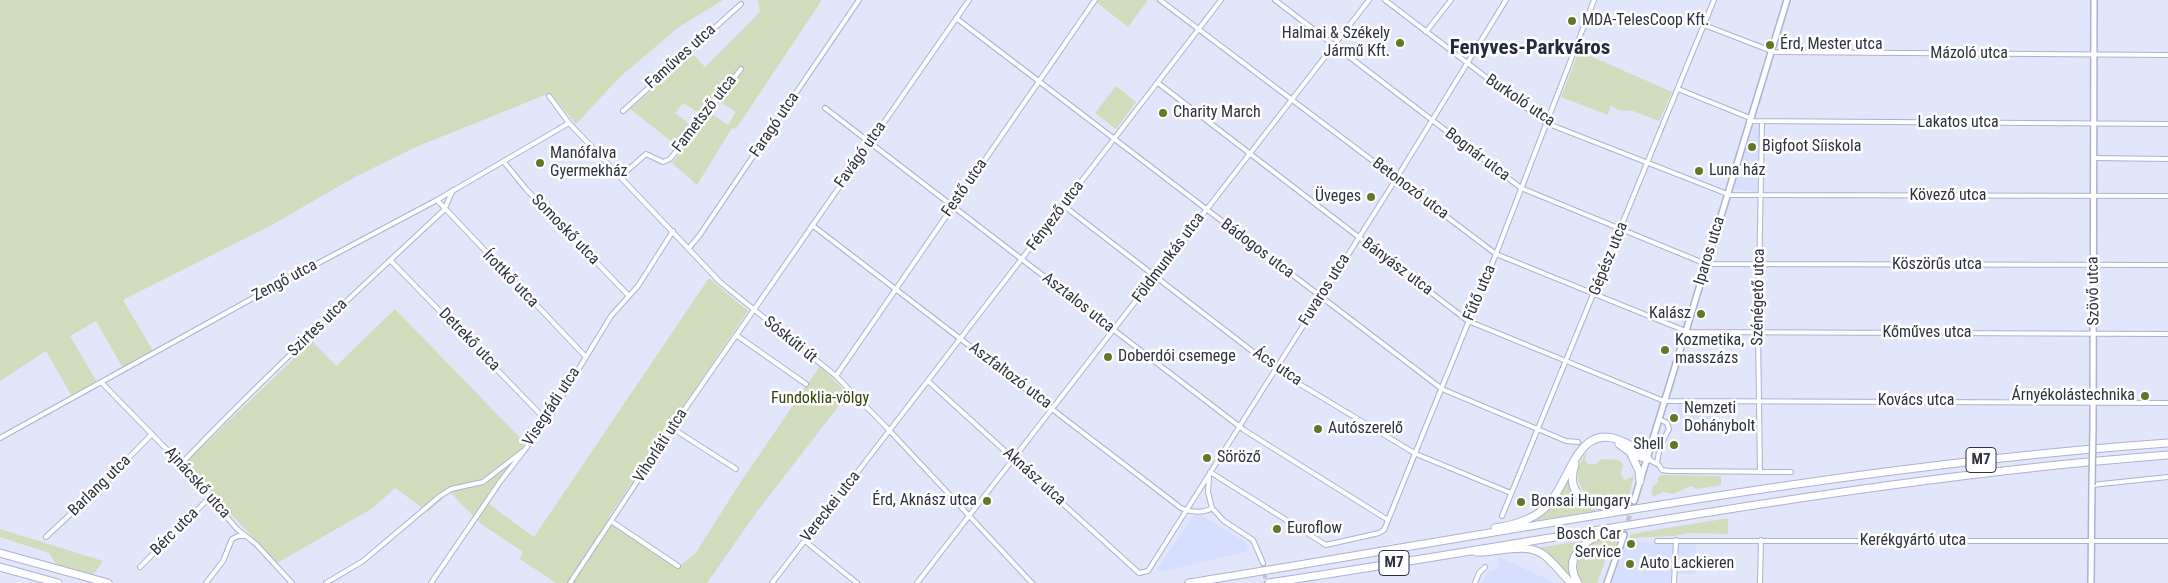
<!DOCTYPE html>
<meta charset="utf-8">
<style>
body{margin:0}
canvas{display:block;background:#e2e6fa}
</style>
<canvas width="2168" height="583"></canvas>
<script>
const ctx = document.querySelector('canvas').getContext('2d');
ctx.lineJoin = 'round';
function fill(path, color) { ctx.fillStyle = color; ctx.fill(path, 'evenodd'); }
function trace(path, color, width, dash) { ctx.strokeStyle = color; ctx.lineWidth = width; ctx.lineCap = dash ? 'butt' : 'round'; ctx.setLineDash(dash || []); ctx.stroke(path); }
function label(font, color, halo, rows, align = 'center') {
  ctx.font = font + ' "Roboto Condensed",sans-serif'; ctx.lineWidth = 5; ctx.setLineDash([]); ctx.textBaseline = 'middle'; ctx.strokeStyle = halo; ctx.fillStyle = color; for (const [text, x, y, turn = 0] of rows) {
    ctx.save(); ctx.translate(x, y); ctx.rotate((+turn || 0) * Math.PI / 180); ctx.textAlign = isNaN(turn) ? turn : align; if (halo) ctx.strokeText(text, 0, 0); ctx.fillText(text, 0, 0); ctx.restore();
  }
}
fill(new Path2D(`
 M1754,125L1759,126L1757,192L1733,189Z
 M1678,405L1711,406V420L1678,419Z
 M1199,514L1244,541L1249,551L1160,572L1157,569L1193,516Z
 M1626,540L1657,543H1696L1695,574H1671L1670,583H1612Z
 M1499,557L1555,583H1481L1488,572L1498,568Z`), '#d7dffe');
fill(new Path2D(`
 M0,0H723L679,27L621,76L576,124L550,93L416,147L355,177L270,226L123,300L153,351L123,368L96,321L70,336L97,382L71,395L46,351L0,381Z
 M758,0H822L740,123L735,129L732,128L697,185L672,163L712,114L728,125L736,112L715,99L701,114L683,103L675,113L692,126L676,145L630,109L693,54L705,67L760,12Z
 M1098,0H1148L1128,27L1096,2Z
 M1579,51L1672,92L1659,121L1633,111L1618,110L1611,105L1608,115L1561,97Z
 M1116,86L1136,102L1116,129L1095,113Z
 M709,278L748,311L608,518L677,568L695,554L740,483L820,366L848,394L756,513L707,583H556L520,559L523,552L481,524L450,492L428,512L395,488L373,508L277,563L184,464L312,341L336,366L395,309L525,443L489,504L534,537Z
 M1587,453L1585,459L1588,464H1596L1602,459L1619,460L1623,464L1621,474L1624,480L1634,476L1628,500C1598,518 1560,482 1587,453Z
 M1662,475L1721,476V485L1697,489L1691,486L1673,494L1663,492L1655,496L1651,495L1653,486L1658,482V477Z
 M1569,478C1572,494 1580,504 1596,509L1595,511L1533,521Z
 M1723,519H1728V534L1688,533L1674,536L1630,538V535L1642,532Z
 M0,529L103,561L93,575L57,565L49,553L0,537Z
 M1619,535L1614,549L1607,556L1597,583H1581C1566,550 1591,539 1619,535Z
 M1582,541L1573,554L1570,576L1549,555L1537,548Z`), '#d1dcbc');
trace(new Path2D(`
 M1263,563L1266,583`), '#bec2d4', 4, [4, 2]);
trace(new Path2D(`
 M1624,535L1634,501`), '#bec2d4', 5, [5, 2.5]);
const street = new Path2D(`
 M1160,0L1496,254L1688,332L2168,334
 M1275,0L1521,188L1706,264L2168,265
 M1385,0L1546,123L1730,195L2168,196
 M956,18L1442,389L1566,441L1578,442
 M1704,25L1774,52L2168,55
 M1426,32L1451,0
 M1158,83L1468,321L1664,401L2168,403
 M1678,89L1750,118
 M549,96L569,123L720,282L836,376L890,431L1032,583
 M825,108L1244,430L1388,520
 M623,111L741,4
 M1749,121L2168,124
 M2094,158L2168,159
 M504,162L526,189L628,295
 M621,176L646,154L663,162L670,159L741,69
 M437,200L585,356
 M1064,206L1278,371L1416,454L1511,493
 M812,225L1181,508C1190,512 1203,514 1212,508
 M689,248L699,236L859,0
 M390,260L547,421
 M736,335L806,384
 M836,376L1095,0
 M928,381L1139,573L1148,571L1396,179L1506,0
 M102,383L181,464L237,529L256,544L292,583
 M672,428L736,469
 M0,438L264,292L437,200L569,123
 M1648,459L1659,465L1662,470L1669,471L1791,472
 M1657,463L1660,446L1669,429L1667,423L1659,419
 M181,464C265,376 355,293 444,210L453,190
 M1210,472L1326,545L1379,533L1384,530L1496,254L1594,0
 M1760,472L1758,333L1762,122
 M1209,477L1208,492L1212,508L1224,521L1253,540L1263,563
 M2092,485L2168,477
 M1502,516L1714,0
 M611,521L678,566
 M46,537L110,477L152,434
 M805,541L857,583
 M1657,541H2168
 M140,567L210,497
 M206,583L223,561L232,539L238,536H244
 M326,583L363,561L440,496L451,489L483,482L523,451
 M431,583L500,482L547,421L611,316L638,286L673,231
 M570,583L685,409L969,0
 M772,583L1221,0
 M917,583L1369,0
 M1475,583L1479,573L1485,567
 M1674,583L1676,540
 M1760,583L1761,540`);
const secondary = new Path2D(`
 M2093,428L2094,0
 M1634,501L1787,0
 M1607,583L1624,535
 M2091,583L2092,485`);
const highway = new Path2D(`
 M1619,444L1634,455L1648,459
 M1637,448L1652,444
 M1631,454L1639,471L1640,481
 M1575,464C1562,502 1599,508 1627,508
 M1495,528C1514,525 1533,520 1547,506C1569,485 1576,423 1619,440C1630,445 1641,449 1648,459
 M1476,552C1497,553 1526,541 1544,555C1554,563 1562,574 1571,583
 M0,553L108,583
 M0,567L58,583
 M1189,583C1514,531 1839,466 2168,443
 M1269,583C1569,538 1866,478 2168,455
 M1578,583C1560,555 1590,537 1613,529`);
trace(street, '#abb2d1', 6);
trace(secondary, '#abb2d1', 8);
trace(highway, '#abb2d1', 9);
trace(street, '#fff', 4);
trace(secondary, '#fff', 5);
trace(highway, '#fff', 7);
const secondaryBridge = new Path2D(`
 M2092,485L2093,428`);
trace(secondaryBridge, '#abb2d1', 8, []);
trace(secondaryBridge, '#fff', 5);
for (const [x, y, r, color] of [
 [1572,21,5,"#637727"],
 [1400,43,5,"#637727"],
 [1770,45,5,"#637727"],
 [1163,113,5,"#637727"],
 [1752,147,5,"#637727"],
 [540,163,5,"#637727"],
 [1699,171,5,"#637727"],
 [1371,197,5,"#637727"],
 [1701,314,5,"#637727"],
 [1665,350,5,"#637727"],
 [1108,357,5,"#637727"],
 [2145,396,5,"#637727"],
 [1674,418,5,"#637727"],
 [1318,429,5,"#637727"],
 [1674,445,5,"#637727"],
 [1207,458,5,"#637727"],
 [987,501,5,"#637727"],
 [1521,502,5,"#637727"],
 [1277,529,5,"#637727"],
 [1631,544,5,"#637727"],
 [1630,564,5,"#637727"]
]) { const dot = new Path2D(); dot.arc(x, y, r, 0, 2 * Math.PI); ctx.fillStyle = color; ctx.fill(dot); trace(dot, '#fff', 2); }
for (const [x, y, w] of [
 [1981,460,30],
 [1394,563,30]
]) { const box = new Path2D(); box.roundRect(x - w / 2, y - 12.5, w, 25, 4); ctx.fillStyle = '#fff'; ctx.fill(box); trace(box, '#2f313e', 1); }
label('bold 15px', '#2f313e', null, [
 ["M7",1981,460],
 ["M7",1394,563]
]);
label('16px', '#2f313e', '#fff', [
 ["MDA-TelesCoop Kft.",1582,21],
 ["Halmai & Székely",1390,34,"right"],
 ["Jármű Kft.",1390,52,"right"],
 ["Érd, Mester utca",1780,45],
 ["Charity March",1173,113],
 ["Bigfoot Síiskola",1762,147],
 ["Manófalva",550,154],
 ["Gyermekház",550,172],
 ["Luna ház",1709,171],
 ["Üveges",1361,197,"right"],
 ["Kalász",1691,314,"right"],
 ["Kozmetika,",1675,341],
 ["masszázs",1675,359],
 ["Doberdói csemege",1118,357],
 ["Árnyékolástechnika",2135,396,"right"],
 ["Nemzeti",1684,409],
 ["Dohánybolt",1684,427],
 ["Autószerelő",1328,429],
 ["Shell",1664,445,"right"],
 ["Söröző",1217,458],
 ["Érd, Aknász utca",977,501,"right"],
 ["Bonsai Hungary",1531,502],
 ["Euroflow",1287,529],
 ["Bosch Car",1621,535,"right"],
 ["Service",1621,553,"right"],
 ["Auto Lackieren",1640,564]
], 'left');
label('16px', '#2f313e', '#fff', [
 ["Mázoló utca",1969,54],
 ["Faműves utca",681,57,-42],
 ["Burkoló utca",1520,101,34],
 ["Fametsző utca",705,114,-52],
 ["Lakatos utca",1958,123],
 ["Faragó utca",775,125,-56],
 ["Favágó utca",861,155,-55],
 ["Bognár utca",1477,155,37],
 ["Festő utca",965,188,-55],
 ["Betonozó utca",1410,189,37],
 ["Kövező utca",1948,196],
 ["Fényező utca",1056,216,-53],
 ["Somoskő utca",565,230,46],
 ["Bádogos utca",1257,249,37],
 ["Iparos utca",1710,251,-73],
 ["Földmunkás utca",1169,258,-53],
 ["Gépész utca",1609,259,-68],
 ["Köszörűs utca",1937,265],
 ["Bányász utca",1397,267,37],
 ["Írottkő utca",510,279,46],
 ["Zengő utca",285,281,-28],
 ["Fuvaros utca",1325,290,-58],
 ["Szövő utca",2094,291,-91],
 ["Fűtő utca",1480,293,-67],
 ["Szénégető utca",1759,297,-89],
 ["Asztalos utca",1078,303,38],
 ["Szirtes utca",318,328,-44],
 ["Kőműves utca",1927,333],
 ["Detrekő utca",469,340,46],
 ["Sóskúti út",790,340,39],
 ["Ács utca",1277,367,34],
 ["Aszfaltozó utca",1010,376,37],
 ["Kovács utca",1916,401],
 ["Visegrádi utca",552,407,-57],
 ["Vihorláti utca",661,446,-57],
 ["Aknász utca",1034,477,42],
 ["Ajnácskő utca",197,483,48],
 ["Barlang utca",100,486,-44],
 ["Vereckei utca",831,507,-52],
 ["Bérc utca",175,532,-45],
 ["Kerékgyártó utca",1913,541]
]);
label('16px', '#35410b', '#fff', [
 ["Fundoklia-völgy",820,399]
]);
label('bold 21px', '#242941', '#fff', [
 ["Fenyves-Parkváros",1530,49]
]);
</script>
